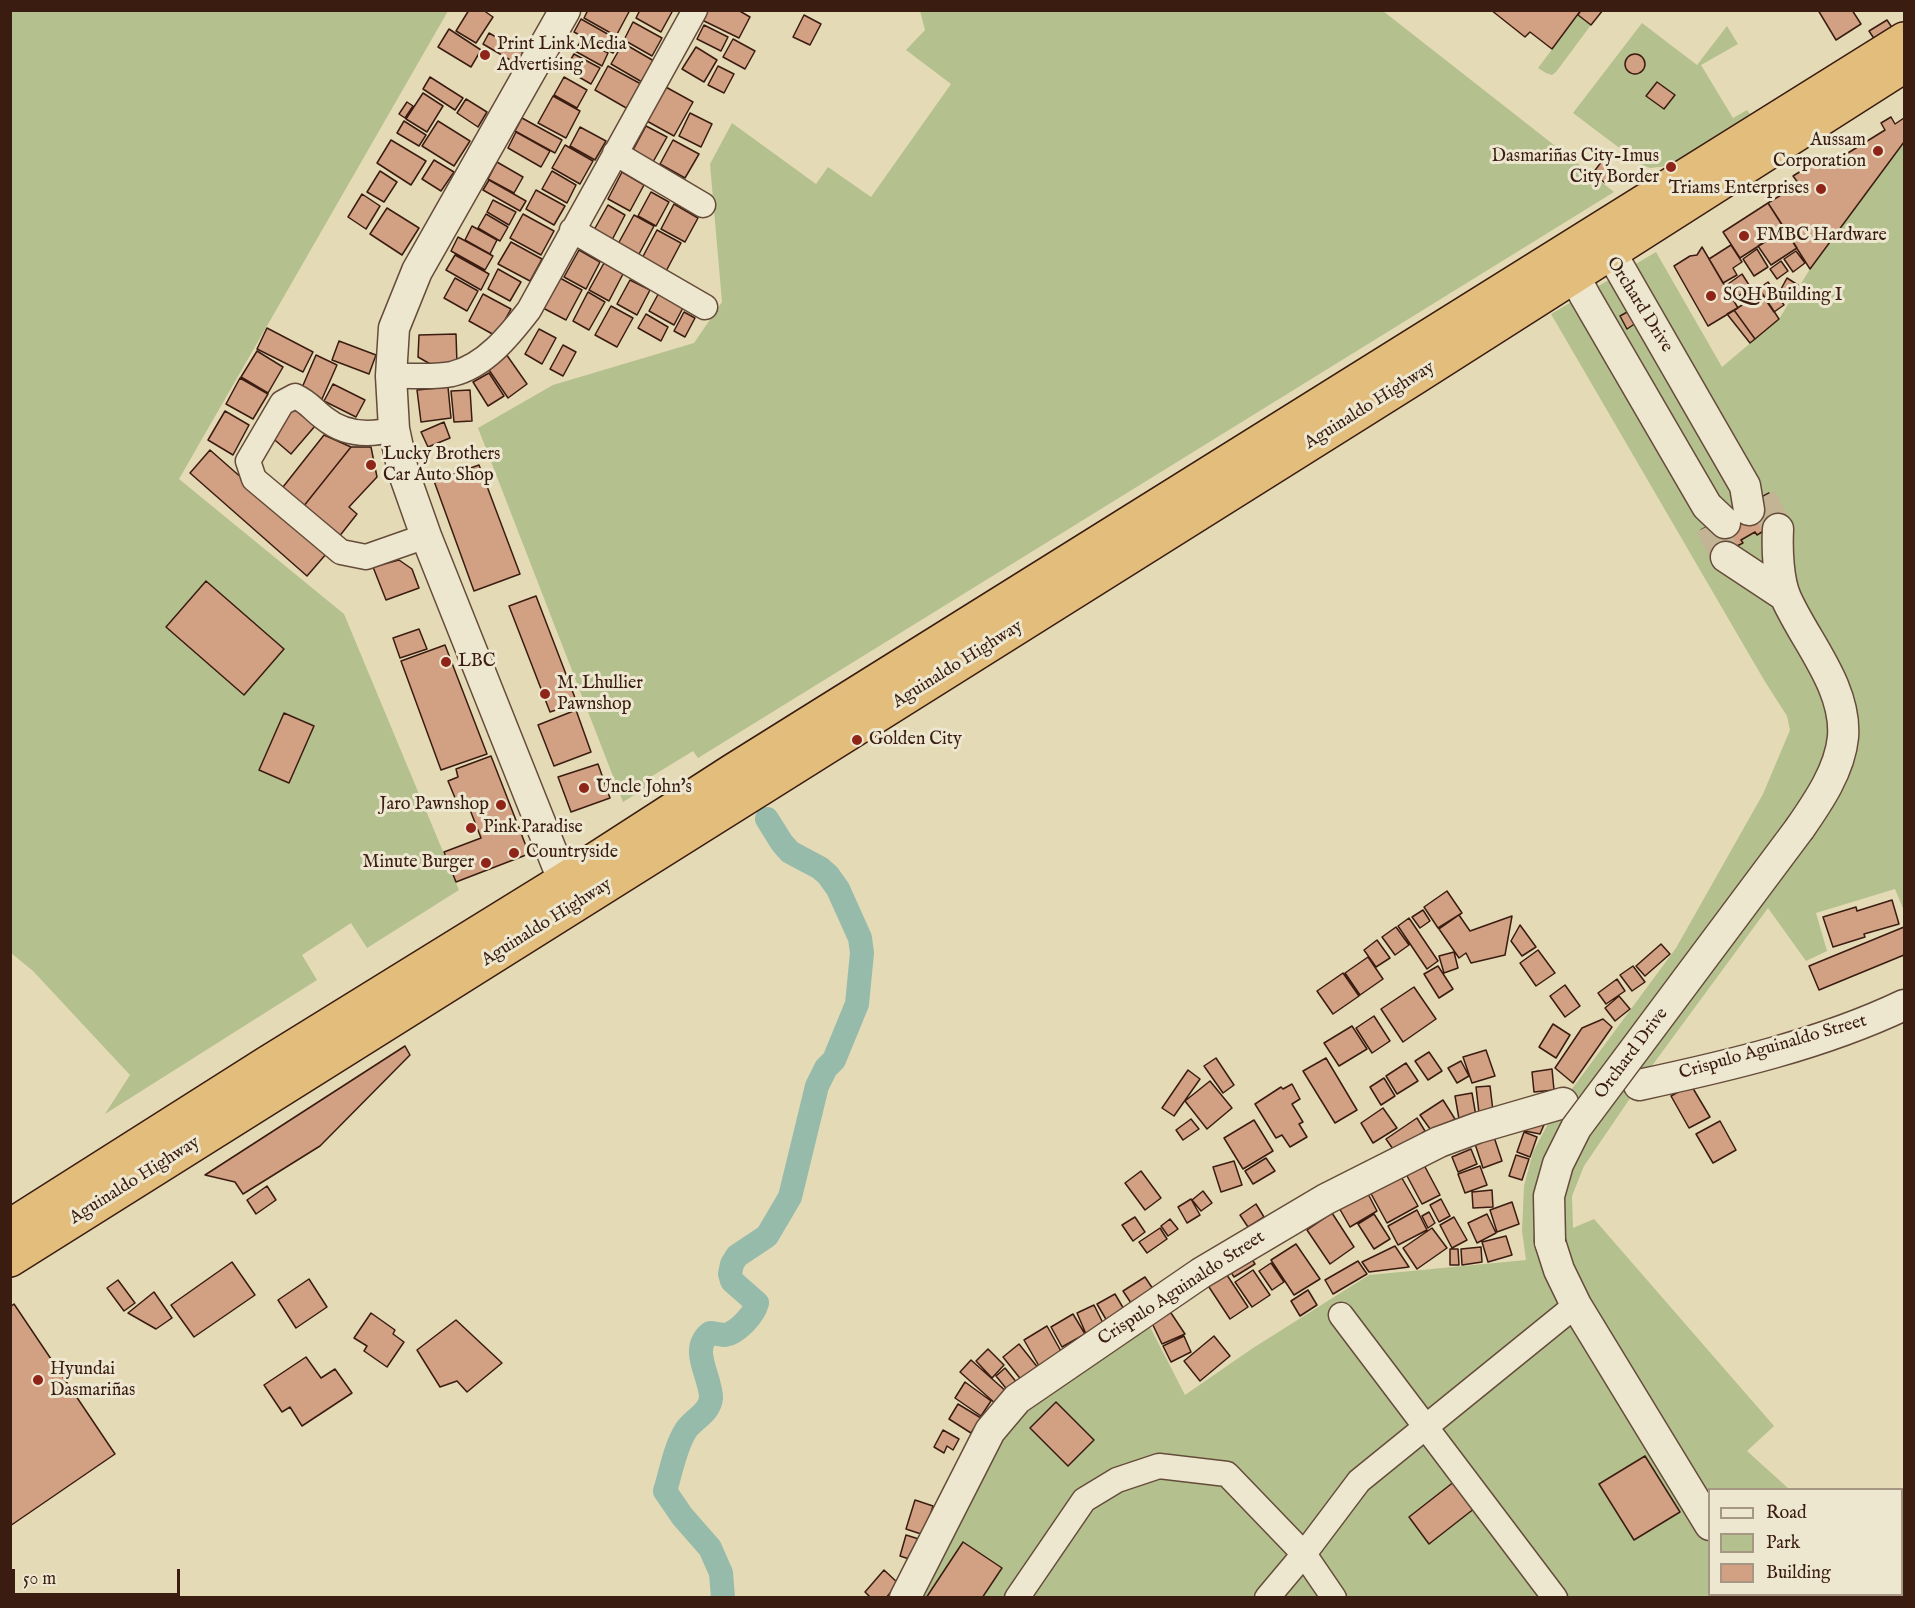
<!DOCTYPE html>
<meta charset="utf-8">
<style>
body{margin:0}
#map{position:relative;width:1915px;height:1608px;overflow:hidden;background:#e5dab6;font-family:"IM FELL English",serif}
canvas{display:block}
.frame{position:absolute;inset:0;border:12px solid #3a1c11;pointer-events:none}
.legend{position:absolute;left:1708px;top:1488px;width:195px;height:108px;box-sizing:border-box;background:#eee7d0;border:2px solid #a69684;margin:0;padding:8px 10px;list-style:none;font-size:18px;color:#3a1c11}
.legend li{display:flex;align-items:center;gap:12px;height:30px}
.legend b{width:30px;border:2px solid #a69684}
.scale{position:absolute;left:12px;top:1569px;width:168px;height:27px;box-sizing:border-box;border:3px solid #3a1c11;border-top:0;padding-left:8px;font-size:18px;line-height:21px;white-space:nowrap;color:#3a1c11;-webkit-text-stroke:4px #eee7d0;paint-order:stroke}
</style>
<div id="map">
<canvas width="1915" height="1608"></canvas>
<div class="frame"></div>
<ul class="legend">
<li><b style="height:8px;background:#eee7d0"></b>Road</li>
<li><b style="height:16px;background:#b4c08e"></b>Park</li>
<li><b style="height:16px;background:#d2a083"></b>Building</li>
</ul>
<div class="scale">50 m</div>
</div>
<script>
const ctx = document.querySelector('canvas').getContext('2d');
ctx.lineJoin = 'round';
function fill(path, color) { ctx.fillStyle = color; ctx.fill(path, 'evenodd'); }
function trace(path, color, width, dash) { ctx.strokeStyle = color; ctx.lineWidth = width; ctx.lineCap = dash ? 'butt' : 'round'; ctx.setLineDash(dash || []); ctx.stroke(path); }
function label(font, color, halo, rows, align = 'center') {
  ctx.font = font + ' "IM FELL English",serif'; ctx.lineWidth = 6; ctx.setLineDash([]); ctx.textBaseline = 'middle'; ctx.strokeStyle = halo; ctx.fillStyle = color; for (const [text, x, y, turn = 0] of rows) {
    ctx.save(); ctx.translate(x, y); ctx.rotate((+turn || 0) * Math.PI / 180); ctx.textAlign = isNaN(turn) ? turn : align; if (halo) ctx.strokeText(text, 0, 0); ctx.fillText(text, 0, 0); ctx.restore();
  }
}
fill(new Path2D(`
 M10,11H448L179,479L344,614L459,890L367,948L351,923L302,955L317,980L105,1114L130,1075L33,971L11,953Z
 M920,11H1383L1614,192L698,758L693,751L644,781L647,787L623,802L478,428L553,385L694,343L722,302L710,164L732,123L816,184L828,167L871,197L951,84L906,50L925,30Z
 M1578,15L1591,25L1556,72L1552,75L1546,73L1538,68Z
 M1642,23L1697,65L1727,26L1738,44L1701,65L1733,118L1747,110L1750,114L1668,166L1650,168L1642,165L1573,113Z
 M1904,142V911L1895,889L1816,913L1827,951L1806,961L1768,908L1654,1063L1584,1166L1572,1196L1573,1228L1594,1219L1774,1426L1747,1451L1789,1489L1710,1490V1594H1902V1590L1904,1593V1597L914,1598L1018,1411L1147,1321L1185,1395L1253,1348L1369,1275L1526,1260L1522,1231L1524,1186L1533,1152L1552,1116L1676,948L1763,794L1790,730L1787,716L1764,680L1551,314L1656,252L1722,367L1779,319L1810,269Z`), '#b4c08e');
trace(new Path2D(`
 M723,1598L721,1573L710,1548L682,1516L665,1491C671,1472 675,1447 686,1430C694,1419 710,1412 711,1398C711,1376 689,1350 710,1333C714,1333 721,1335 725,1335C737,1333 754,1315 757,1303L732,1281L730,1274L732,1264L737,1256L767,1236L790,1197L817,1086L826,1068L834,1060L857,1004L862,953L860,938L838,889L828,875L820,868L790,852L782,843L767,819`), '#96bbab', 24);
const building = new Path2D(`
 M469,10H483L493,17L476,43L456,31Z
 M588,10H630L616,36L584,18Z
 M640,10H669L672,12L661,32L636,18Z
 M707,10H738L750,17L739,38L702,20Z
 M1491,10H1581L1552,49L1530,32L1525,37Z
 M1581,10H1603L1591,25L1578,15Z
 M1818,10H1852L1861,24L1836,40Z
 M804,15L821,24L810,45L793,37Z
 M581,19L620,41L613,53L574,32Z
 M1887,20L1893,29L1875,40L1869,31Z
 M633,22L662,38L652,56L624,40Z
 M704,25L728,37L721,51L697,39Z
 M449,29L481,50L471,67L438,47Z
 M489,33L524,53L517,64L483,44Z
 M582,39L608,53L602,66L575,51Z
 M733,39L755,51L745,69L723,57Z
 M623,43L654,61L642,82L611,64Z
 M696,47L717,60L704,82L682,69Z
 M1625 64a10 10 0 1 1 20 0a10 10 0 1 1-20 0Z
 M574,54L600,68L591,84L565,69Z
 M608,66L641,84L628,109L595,90Z
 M718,66L734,74L724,93L708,85Z
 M430,77L463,98L455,110L423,89Z
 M564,77L587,90L577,108L554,95Z
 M1657,82L1675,95L1664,109L1646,96Z
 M664,86L693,102L674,136L645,120Z
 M423,93L443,106L427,132L406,119Z
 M553,96L580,111L566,138L538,123Z
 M466,99L487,112L478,127L457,113Z
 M407,102L413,106L405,118L399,114Z
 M690,113L712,124L701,147L679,136Z
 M1891,117L1895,124L1904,118V142L1810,269L1768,203L1799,184L1793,176L1822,158L1827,166L1885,130L1881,123Z
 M522,118L562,140L555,153L515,131Z
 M404,121L426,135L419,146L397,133Z
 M438,121L470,141L454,166L422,146Z
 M646,126L667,137L653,162L633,150Z
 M580,127L606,141L595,160L570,146Z
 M516,132L550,151L541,167L508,148Z
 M391,140L426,161L411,185L377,163Z
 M673,140L699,154L685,178L660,164Z
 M565,145L593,161L580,184L552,168Z
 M434,160L454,172L441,191L422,179Z
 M1602,161L1615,171L1605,183L1593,173Z
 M497,162L523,177L514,193L488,179Z
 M380,171L397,182L384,202L367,192Z
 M552,171L576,185L567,203L542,189Z
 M622,172L644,185L630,211L608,199Z
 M489,180L526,201L520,211L483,190Z
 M536,190L565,206L554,225L526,209Z
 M651,192L669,202L656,226L638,216Z
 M362,194L380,206L366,229L348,217Z
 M493,200L516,212L509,225L487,212Z
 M1768,203L1785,229L1740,258L1723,232Z
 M674,204L698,218L685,242L661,229Z
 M608,205L625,215L612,240L594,230Z
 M387,208L419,228L402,255L370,234Z
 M486,214L508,227L500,241L478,228Z
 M523,214L554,231L541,255L510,238Z
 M634,215L654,226L638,256L618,244Z
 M472,226L497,240L490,254L465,240Z
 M1785,229L1797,248L1771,265L1758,246Z
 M657,230L681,243L664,275L640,262Z
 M458,237L493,256L485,270L451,251Z
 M511,242L542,259L530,281L498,264Z
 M1731,245L1742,262L1733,268L1737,275L1723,283L1709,259Z
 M1702,247L1738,308L1708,326L1674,266L1690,256L1697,255Z
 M1757,249L1768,267L1754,276L1743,259Z
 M579,250L600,262L586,289L564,277Z
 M1796,251L1805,263L1793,272L1784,259Z
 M455,255L489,274L481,290L446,270Z
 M1781,261L1788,271L1777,279L1770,269Z
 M604,263L623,274L609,301L589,290Z
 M498,269L521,282L510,301L488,289Z
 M1742,274L1751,288L1737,297L1728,284Z
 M455,278L478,291L467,311L444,298Z
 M560,278L582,290L566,320L543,308Z
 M1787,278L1798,285L1792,296L1781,289Z
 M630,280L650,290L637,315L617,304Z
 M1768,282L1784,305L1774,312L1758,289Z
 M661,289L686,302L674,325L649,311Z
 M588,292L605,302L589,330L573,321Z
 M1762,293L1779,319L1755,339L1734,310Z
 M483,294L511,309L496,336L469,321Z
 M611,306L633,318L617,347L595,335Z
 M1734,310L1755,339L1750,343L1727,314Z
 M1629,311L1636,323L1627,329L1620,316Z
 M684,312L695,318L685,337L674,331Z
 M646,314L668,327L661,341L638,328Z
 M267,328L313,352L303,372L257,349Z
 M539,329L556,338L542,364L525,354Z
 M456,334L457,364L432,365L418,357L419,335Z
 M339,341L376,355L369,374L332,360Z
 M563,345L576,352L563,376L550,369Z
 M257,351L283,367L268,393L241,377Z
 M506,354L527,384L508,398L487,367Z
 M316,355L337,365L322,399L301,390Z
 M489,373L504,396L488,406L473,382Z
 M240,378L268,394L253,419L226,404Z
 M333,384L365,400L356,417L324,401Z
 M448,387L451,418L421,422L417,390Z
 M470,390L472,421L454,422L451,391Z
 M293,407L315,426L291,454L269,435Z
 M225,411L249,425L233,455L208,440Z
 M444,422L450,438L428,447L421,432Z
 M324,435L351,447L303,507L283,487Z
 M351,447H371L377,477L349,507L357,514L338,538L303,507Z
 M210,450L327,553L307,576L190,473Z
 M479,465L520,574L474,591L434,481Z
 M1769,493L1786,524L1767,529L1757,535L1755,532L1741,540L1743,543L1733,548L1718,561L1701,530Z
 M399,560L412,569L419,588L386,600L373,567Z
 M206,581L284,649L244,695L166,627Z
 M536,596L577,703L550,712L509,606Z
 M419,629L427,649L400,658L393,638Z
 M445,645L487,754L441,770L401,661Z
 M576,710L591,752L554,766L538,725Z
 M284,713L314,726L289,783L259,770Z
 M491,756L526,846V855L456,882L444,852L481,838L467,802L458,805L448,781L458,777L456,769Z
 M598,764L610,798L571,812L558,777Z
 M1447,891L1462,913L1438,928L1424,907Z
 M1892,900L1899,924L1864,934L1865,937L1833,947L1823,917L1856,907L1857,911Z
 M1423,910L1430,921L1420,928L1412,917Z
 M1459,915L1470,931L1512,916L1505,955L1471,963L1466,953L1459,958L1439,929Z
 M1409,918L1438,961L1427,969L1398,926Z
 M1520,925L1536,947L1522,956L1511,941Z
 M1396,927L1409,945L1395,955L1382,937Z
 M1904,927V955L1819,990L1809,966Z
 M1377,940L1390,958L1376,967L1364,950Z
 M1661,944L1670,954L1645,976L1636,966Z
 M1538,950L1555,973L1536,986L1520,963Z
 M1454,952L1458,968L1444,973L1439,956Z
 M1368,957L1383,979L1360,995L1345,973Z
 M1438,966L1453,989L1439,998L1424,974Z
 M1633,966L1645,982L1632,991L1620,975Z
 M1343,973L1359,996L1333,1014L1317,991Z
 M1617,979L1625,991L1606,1004L1598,993Z
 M1565,985L1580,1006L1565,1017L1550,996Z
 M1414,987L1436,1019L1403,1042L1381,1009Z
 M1619,996L1630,1009L1615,1021L1605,1008Z
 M1374,1016L1390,1041L1372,1053L1356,1028Z
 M1603,1019L1612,1027L1573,1083L1555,1068L1582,1028Z
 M1553,1024L1570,1035L1556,1058L1539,1047Z
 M1352,1026L1367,1049L1339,1066L1324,1043Z
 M405,1046L410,1055L320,1146L243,1194L235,1182L205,1175Z
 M1486,1050L1495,1076L1472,1083L1463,1057Z
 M1429,1052L1442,1071L1428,1080L1415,1061Z
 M1216,1058L1234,1085L1223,1093L1204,1066Z
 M1326,1058L1357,1110L1335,1123L1303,1071Z
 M1461,1061L1469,1076L1457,1083L1448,1068Z
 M1406,1063L1418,1081L1397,1094L1386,1076Z
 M1552,1069L1554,1090L1534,1092L1532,1072Z
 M1188,1070L1200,1079L1174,1116L1162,1108Z
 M1384,1078L1395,1096L1381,1105L1370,1087Z
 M1210,1081L1232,1108L1207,1129L1185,1101Z
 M1292,1084L1300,1099L1292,1104L1303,1122L1299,1124L1307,1137L1290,1147L1282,1135L1276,1138L1255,1104L1281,1087L1283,1089Z
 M1691,1085L1710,1117L1689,1128L1671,1096Z
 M1490,1086L1493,1111L1479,1113L1476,1087Z
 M1472,1093L1476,1116L1459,1119L1455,1096Z
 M1443,1100L1455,1119L1433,1133L1420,1115Z
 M1383,1108L1397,1128L1373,1143L1361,1123Z
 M1417,1118L1425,1131L1395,1152L1386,1139Z
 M1547,1118L1540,1134L1525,1131L1524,1120Z
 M1191,1119L1199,1129L1183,1140L1176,1130Z
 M1254,1120L1273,1151L1243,1169L1224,1138Z
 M1720,1121L1736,1150L1713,1163L1696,1134Z
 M1524,1132L1537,1137L1530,1157L1517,1152Z
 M1494,1137L1502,1161L1483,1168L1475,1144Z
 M1471,1149L1477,1164L1458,1172L1452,1157Z
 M1516,1155L1529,1159L1522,1180L1509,1176Z
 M1266,1158L1275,1171L1253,1184L1245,1171Z
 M1234,1161L1242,1185L1221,1192L1213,1167Z
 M1424,1165L1440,1195L1422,1204L1406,1174Z
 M1480,1166L1487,1185L1465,1193L1458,1174Z
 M1141,1171L1161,1198L1145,1210L1125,1183Z
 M1399,1173L1418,1206L1387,1223L1369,1190Z
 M267,1186L276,1200L256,1214L247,1200Z
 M1366,1190L1377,1211L1350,1227L1338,1206Z
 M1492,1190L1493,1207L1473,1208L1472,1192Z
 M1203,1191L1212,1203L1201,1211L1192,1200Z
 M1191,1199L1200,1215L1187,1223L1178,1207Z
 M1441,1199L1450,1216L1439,1222L1430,1205Z
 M1512,1202L1519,1224L1497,1232L1490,1210Z
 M1256,1204L1264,1217L1248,1227L1240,1215Z
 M1417,1210L1427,1230L1398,1245L1388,1226Z
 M1429,1212L1435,1223L1428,1228L1422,1216Z
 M1332,1213L1354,1247L1330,1264L1307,1230Z
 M1374,1214L1390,1239L1374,1249L1358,1224Z
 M1487,1214L1496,1233L1477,1243L1468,1223Z
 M1135,1217L1145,1232L1133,1241L1122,1225Z
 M1454,1217L1467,1240L1452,1248L1440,1225Z
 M1170,1219L1178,1229L1168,1236L1161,1226Z
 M1160,1228L1167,1239L1147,1253L1139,1242Z
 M1432,1228L1447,1248L1417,1269L1403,1248Z
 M1506,1236L1512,1255L1488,1262L1482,1242Z
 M1296,1244L1320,1279L1294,1295L1271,1260Z
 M1395,1246L1409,1267L1369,1272L1362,1262Z
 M1481,1247L1482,1262L1462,1265L1461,1249Z
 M1450,1249H1458L1459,1265H1450Z
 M1248,1253L1255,1264L1234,1277L1227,1266Z
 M1358,1261L1367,1274L1333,1294L1325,1280Z
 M232,1262L255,1295L194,1337L171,1305Z
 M1271,1263L1284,1282L1272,1290L1259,1271Z
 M1223,1269L1248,1307L1230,1319L1205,1281Z
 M1253,1270L1270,1295L1252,1307L1235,1282Z
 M1145,1277L1155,1292L1133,1306L1123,1291Z
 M309,1279L327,1307L296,1328L278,1300Z
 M118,1280L135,1303L124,1311L107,1288Z
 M1308,1290L1317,1305L1300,1316L1291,1301Z
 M154,1292L172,1318L156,1329L128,1313Z
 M1115,1294L1125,1311L1107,1321L1097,1304Z
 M14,1304L115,1454L10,1526V1307Z
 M1094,1305L1104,1325L1086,1334L1077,1313Z
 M1169,1310L1185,1334L1162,1344L1151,1321Z
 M371,1313L395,1330L393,1334L404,1342L387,1367L364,1351L367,1346L354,1338Z
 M1073,1314L1085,1334L1062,1347L1051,1327Z
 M456,1320L502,1363L467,1392L457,1381L440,1387L417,1350Z
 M1047,1326L1062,1353L1039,1366L1024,1340Z
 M1184,1336L1191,1352L1171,1362L1163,1346Z
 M1214,1336L1230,1356L1200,1381L1184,1361Z
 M1019,1344L1039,1369L1023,1382L1003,1357Z
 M988,1349L1004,1365L992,1378L976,1361Z
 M306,1357L321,1378L335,1369L352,1393L302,1426L290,1407L282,1412L264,1385Z
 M971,1360L1008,1393L997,1405L960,1372Z
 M1005,1368L1018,1384L1009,1392L996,1376Z
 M965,1382L991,1401L981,1416L955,1398Z
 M1056,1402L1094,1440L1068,1466L1030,1428Z
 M958,1404L981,1418L971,1433L949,1419Z
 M943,1430L959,1439L953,1450L947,1446L944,1453L934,1447Z
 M1645,1456L1680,1512L1634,1540L1599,1484Z
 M1455,1481L1475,1508L1429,1544L1409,1517Z
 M915,1500L933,1506L924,1535L906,1529Z
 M906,1535L922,1540L915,1561L900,1556Z
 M963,1542L1002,1568L982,1598H926Z
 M884,1570L898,1583L886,1598H871L865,1592Z`);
fill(building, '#d2a083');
trace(building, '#3a1c11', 1.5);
trace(new Path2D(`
 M1761,498L1778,529
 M1710,525L1726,557`), '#c3b495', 30, [30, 15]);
const minor = new Path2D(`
 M615,153L703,205
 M572,230L705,307
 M391,376C410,375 433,378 452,374C485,366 509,336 529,310L695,10
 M394,429C369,436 345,435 324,418C312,409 310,403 295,396L282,403L248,461L254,479L341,552L366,557L426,536
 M1341,1315L1555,1598
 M1017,1598L1084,1500L1117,1480L1159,1466L1227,1474L1304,1554L1334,1598
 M1267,1598L1304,1554L1359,1481L1576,1305`);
const tertiary = new Path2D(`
 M1725,523L1707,506L1585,296L1574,275L1579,243L1611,253L1745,486L1749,510
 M1778,529C1777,549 1778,580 1786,598C1805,641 1847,687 1843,737C1840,770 1818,802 1800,828
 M1726,557L1785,596
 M563,880L426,536L403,471L394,429L391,376L394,328L417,271L565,10
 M1639,1085C1728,1066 1822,1044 1904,1005
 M1550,1242L1559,1270L1576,1305L1710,1525
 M1752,1594L1753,1598
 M905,1598L990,1431L1017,1399L1201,1273L1326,1199L1439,1142L1477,1128L1563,1103`);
const trunk = new Path2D(`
 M10,1226L267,1063L563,880L732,771L1904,39
 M10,1260L1413,379L1904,66`);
trace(minor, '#654c3a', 27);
trace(tertiary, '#654c3a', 33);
trace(trunk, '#3a1c11', 36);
trace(minor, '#eee7d0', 24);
trace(tertiary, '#eee7d0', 30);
trace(trunk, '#e2bd7b', 33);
const tertiaryBridge = new Path2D(`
 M1550,1242L1549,1196L1558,1164L1576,1128L1800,828`);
trace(tertiaryBridge, '#654c3a', 33, []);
trace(tertiaryBridge, '#eee7d0', 30);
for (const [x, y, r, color] of [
 [485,55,6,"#8f2418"],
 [1878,151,6,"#8f2418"],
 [1671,167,6,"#8f2418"],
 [1821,189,6,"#8f2418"],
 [1744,236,6,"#8f2418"],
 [1711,296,6,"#8f2418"],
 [371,465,6,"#8f2418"],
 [446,662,6,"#8f2418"],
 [545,694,6,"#8f2418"],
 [857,740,6,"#8f2418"],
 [584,788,6,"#8f2418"],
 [501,805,6,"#8f2418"],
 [471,828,6,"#8f2418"],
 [514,853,6,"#8f2418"],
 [486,863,6,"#8f2418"],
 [38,1380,6,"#8f2418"]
]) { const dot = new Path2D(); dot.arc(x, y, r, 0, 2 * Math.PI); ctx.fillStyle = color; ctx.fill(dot); trace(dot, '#eee7d0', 2); }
label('18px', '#3a1c11', '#eee7d0', [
 ["Print Link Media",497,45],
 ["Advertising",497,66],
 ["Aussam",1866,141,"right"],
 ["Corporation",1866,162,"right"],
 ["Dasmariñas City-Imus",1659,157,"right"],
 ["City Border",1659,178,"right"],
 ["Triams Enterprises",1809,189,"right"],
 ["FMBC Hardware",1756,236],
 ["SQH Building I",1723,296],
 ["Lucky Brothers",383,455],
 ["Car Auto Shop",383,476],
 ["LBC",458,662],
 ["M. Lhullier",557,684],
 ["Pawnshop",557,705],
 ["Golden City",869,740],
 ["Uncle John's",596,788],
 ["Jaro Pawnshop",489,805,"right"],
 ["Pink Paradise",483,828],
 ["Countryside",526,853],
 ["Minute Burger",474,863,"right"],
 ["Hyundai",50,1370],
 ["Dasmariñas",50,1391]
], 'left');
label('18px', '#3a1c11', '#eee7d0', [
 ["Orchard Drive",1639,305,58],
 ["Aguinaldo Highway",1370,406,-32],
 ["Aguinaldo Highway",958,665,-32],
 ["Aguinaldo Highway",547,923,-32],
 ["Crispulo Aguinaldo Street",1773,1048,-16],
 ["Orchard Drive",1632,1054,-53],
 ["Aguinaldo Highway",135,1181,-32],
 ["Crispulo Aguinaldo Street",1182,1289,-33]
]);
</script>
